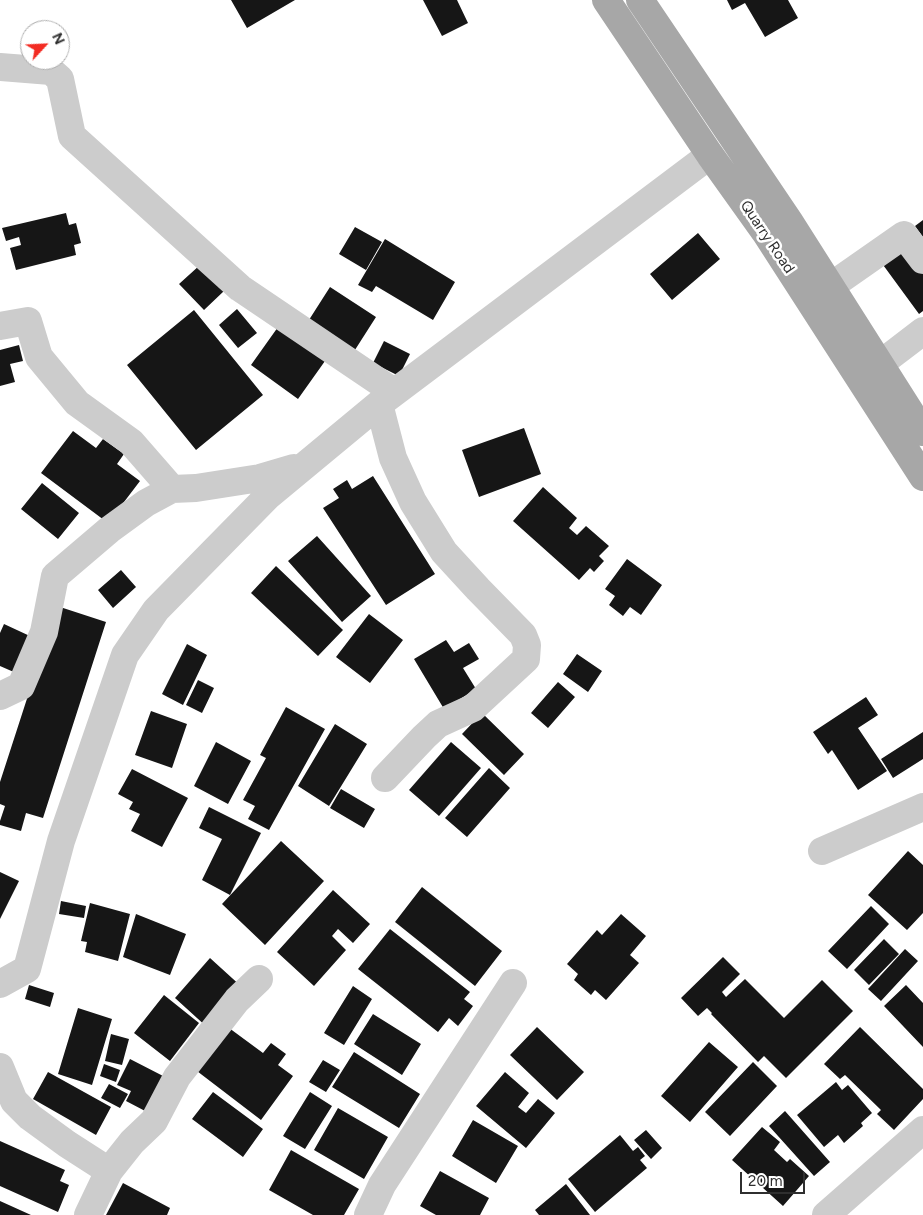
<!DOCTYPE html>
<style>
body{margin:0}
#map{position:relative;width:923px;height:1215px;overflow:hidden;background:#fff;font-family:Figtree,sans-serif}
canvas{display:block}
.north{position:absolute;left:20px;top:20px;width:50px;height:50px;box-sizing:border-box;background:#fff;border:1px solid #acacac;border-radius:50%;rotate:65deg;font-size:14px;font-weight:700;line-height:20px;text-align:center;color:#2f2f2f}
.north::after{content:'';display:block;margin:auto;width:18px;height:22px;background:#f32c23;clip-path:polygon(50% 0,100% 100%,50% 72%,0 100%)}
.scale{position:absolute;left:740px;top:1172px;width:65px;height:22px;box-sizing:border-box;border:2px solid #2f2f2f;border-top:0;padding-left:6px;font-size:15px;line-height:18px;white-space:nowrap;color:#2f2f2f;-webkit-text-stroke:4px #fff;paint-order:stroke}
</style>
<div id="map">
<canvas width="923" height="1215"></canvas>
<div class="north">N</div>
<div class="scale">20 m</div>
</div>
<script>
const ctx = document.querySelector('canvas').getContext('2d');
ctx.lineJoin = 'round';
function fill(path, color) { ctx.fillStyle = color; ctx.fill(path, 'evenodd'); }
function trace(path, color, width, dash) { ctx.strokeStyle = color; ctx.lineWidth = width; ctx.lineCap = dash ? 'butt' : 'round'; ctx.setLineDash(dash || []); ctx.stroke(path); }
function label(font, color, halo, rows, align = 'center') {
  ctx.font = font + ' Figtree,sans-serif'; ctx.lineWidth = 5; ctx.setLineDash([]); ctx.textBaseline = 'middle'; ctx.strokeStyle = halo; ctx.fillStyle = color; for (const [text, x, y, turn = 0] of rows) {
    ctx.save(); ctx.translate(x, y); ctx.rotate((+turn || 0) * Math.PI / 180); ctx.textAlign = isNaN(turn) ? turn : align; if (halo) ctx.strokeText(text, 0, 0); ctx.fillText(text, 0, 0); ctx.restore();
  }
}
fill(new Path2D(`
 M231,0H295L247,28Z
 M423,0H457L468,23L442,36Z
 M727,0H788L798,18L765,37L745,3L732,10Z
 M66,213L69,225L76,223L81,243L74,245L76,255L16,270L10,248L21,245L19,237L6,241L2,228Z
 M923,220V237L915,226Z
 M355,227L382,242L366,270L339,254Z
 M698,233L720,259L672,300L650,274Z
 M385,239L455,282L433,320L376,286L372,292L358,285Z
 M901,241L923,271V311L919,314L878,258Z
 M200,265L224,291L204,310L179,284Z
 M330,287L376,317L353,353L307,323Z
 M237,309L257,333L238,348L219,325Z
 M194,310L263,395L196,450L127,365Z
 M278,327L325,361L298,399L251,365Z
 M384,341L410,354L399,376L373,363Z
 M19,345L23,361L10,364L15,382L0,386V350Z
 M524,428L541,474L479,497L462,450Z
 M73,431L96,448L103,439L124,454L117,464L140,481L108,523L41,473Z
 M373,476L435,574L386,605L323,508L339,498L333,489L347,480L352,489Z
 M42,483L79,513L58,539L21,509Z
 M543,487L577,518L569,528L577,535L586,526L609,546L599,556L604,561L594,572L590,568L579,580L513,521Z
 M317,536L371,596L342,622L288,561Z
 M627,559L662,585L641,615L630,607L623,616L609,605L615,596L605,589Z
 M276,566L343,630L318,656L251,593Z
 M121,570L136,587L113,608L98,590Z
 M57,606L106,622L43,818L26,813L21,831L0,825V821L5,806L0,804V782Z
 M369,614L403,640L370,683L336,657Z
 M4,624L32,637L16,673L0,666V633Z
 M446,640L454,652L469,643L479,659L463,668L476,689L444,709L414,659Z
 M187,644L207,655L183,705L162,694Z
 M577,654L602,671L588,692L563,674Z
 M198,680L214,688L202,713L186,705Z
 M558,682L575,697L548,728L531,713Z
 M866,697L878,715L858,728L887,771L858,790L832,750L828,754L813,732Z
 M286,707L325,729L269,830L248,819L255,806L243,800L266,758L260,755Z
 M151,711L187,724L172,768L135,755Z
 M482,713L524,754L504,775L462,734Z
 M335,724L367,744L329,806L298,786Z
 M923,732V759L893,778L881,759Z
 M216,742L251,761L228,804L194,786Z
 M451,742L481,768L439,816L409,790Z
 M489,768L510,788L467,837L445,818Z
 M132,769L188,798L162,847L131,831L140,814L129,809L133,802L118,794Z
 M341,789L375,809L364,828L330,808Z
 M209,807L261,833L230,895L202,880L222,839L199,828Z
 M281,841L324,881L265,945L222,904Z
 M908,851L923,865V913L907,930L868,895Z
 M0,872L19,881L0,919Z
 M422,887L502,951L475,986L395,922Z
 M333,890L370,924L353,943L338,929L332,936L346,950L314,986L277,952Z
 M61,901L86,906L84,918L59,914Z
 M90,903L130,914L118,961L85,952L87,942L81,941Z
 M871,906L889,924L847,969L828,951Z
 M136,914L186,934L170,975L123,957Z
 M621,914L646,936L630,955L639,963L606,1000L595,990L591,995L574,980L578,974L567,964L597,930L602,935Z
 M390,929L470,992L464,999L473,1006L458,1026L449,1018L438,1032L358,969Z
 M884,939L899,954L869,985L854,970Z
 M905,949L918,961L881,1001L868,989Z
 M723,957L740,974L722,992L726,997L745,979L784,1018L822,980L853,1011L786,1078L764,1056L758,1062L711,1014L712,1013L707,1008L698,1016L681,998Z
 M210,958L243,988L208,1028L175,998Z
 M29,985L54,993L50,1007L25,999Z
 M906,985L923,1003V1047L884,1006Z
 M353,986L372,999L344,1045L324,1033Z
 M164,995L199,1023L170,1061L134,1033Z
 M78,1008L112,1019L92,1085L58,1074Z
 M373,1014L421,1044L402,1075L354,1044Z
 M225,1025L263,1053L271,1043L286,1054L278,1065L293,1076L261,1120L193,1068Z
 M537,1027L584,1072L557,1100L510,1055Z
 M860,1027L923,1089V1099L894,1130L877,1114L881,1110L845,1075L840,1079L824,1064Z
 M111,1034L129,1039L122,1065L105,1061Z
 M709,1042L738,1067L690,1122L661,1096Z
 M354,1052L420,1094L399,1128L332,1087Z
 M130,1059L165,1077L147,1112L126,1101L131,1091L117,1085Z
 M323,1060L340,1070L326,1092L309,1082Z
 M753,1062L777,1086L730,1136L705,1112Z
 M104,1064L120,1070L116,1082L100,1076Z
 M48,1072L111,1107L96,1135L33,1099Z
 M505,1072L529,1093L518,1107L526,1113L538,1099L555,1113L526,1148L476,1106Z
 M836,1082L842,1090L848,1085L872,1113L861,1123L863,1126L844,1143L838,1135L824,1147L797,1115Z
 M109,1084L128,1094L120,1108L101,1098Z
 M213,1092L263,1129L243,1157L192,1119Z
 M310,1092L332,1106L305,1149L283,1136Z
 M338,1108L388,1137L364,1179L314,1150Z
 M785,1111L830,1162L814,1176L769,1126Z
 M473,1120L518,1146L496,1183L452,1156Z
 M762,1127L780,1142L774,1150L787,1162L790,1159L809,1176L783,1206L732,1160Z
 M646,1130L662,1148L651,1159L634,1140Z
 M620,1135L633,1151L638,1147L645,1156L640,1160L647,1168L595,1212L568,1179Z
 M0,1141L65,1170L60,1181L69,1185L58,1212L0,1186Z
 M291,1150L359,1189L344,1215H313L269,1190Z
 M440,1171L489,1198L480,1215H436L420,1206Z
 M123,1183L170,1208L167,1215H106Z
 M566,1184L590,1215H539L535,1210Z
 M0,1201L31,1215H0Z`), '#161616');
trace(new Path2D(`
 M0,67L51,71L60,79L72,136L240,288L394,392
 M831,286L904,235L923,260
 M0,326L28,321L39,357L77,403L131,442L172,489
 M880,364L923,331
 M379,404L393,458L413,502L444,552L478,589L523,635L527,645L526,659L473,708L438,724L424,737L385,778
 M0,696L21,686L44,632L55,576L109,530L146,503L172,489L196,488L260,478L294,468
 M822,851L923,807
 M0,984L27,969L61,841L125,655L156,610L268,496L379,404L710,155
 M0,1067L14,1101L30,1117L67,1144L109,1171
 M88,1215L109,1171L132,1142L154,1121L177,1077L237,1000L259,979
 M368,1215L382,1185L513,983
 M826,1215L923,1130`), '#ccc', 28);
trace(new Path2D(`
 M606,0L710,155L765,232L923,477
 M640,0L789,221L923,432`), '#a7a7a7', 28);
label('15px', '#2f2f2f', '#fff', [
 ["Quarry Road",767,237,56]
]);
</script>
